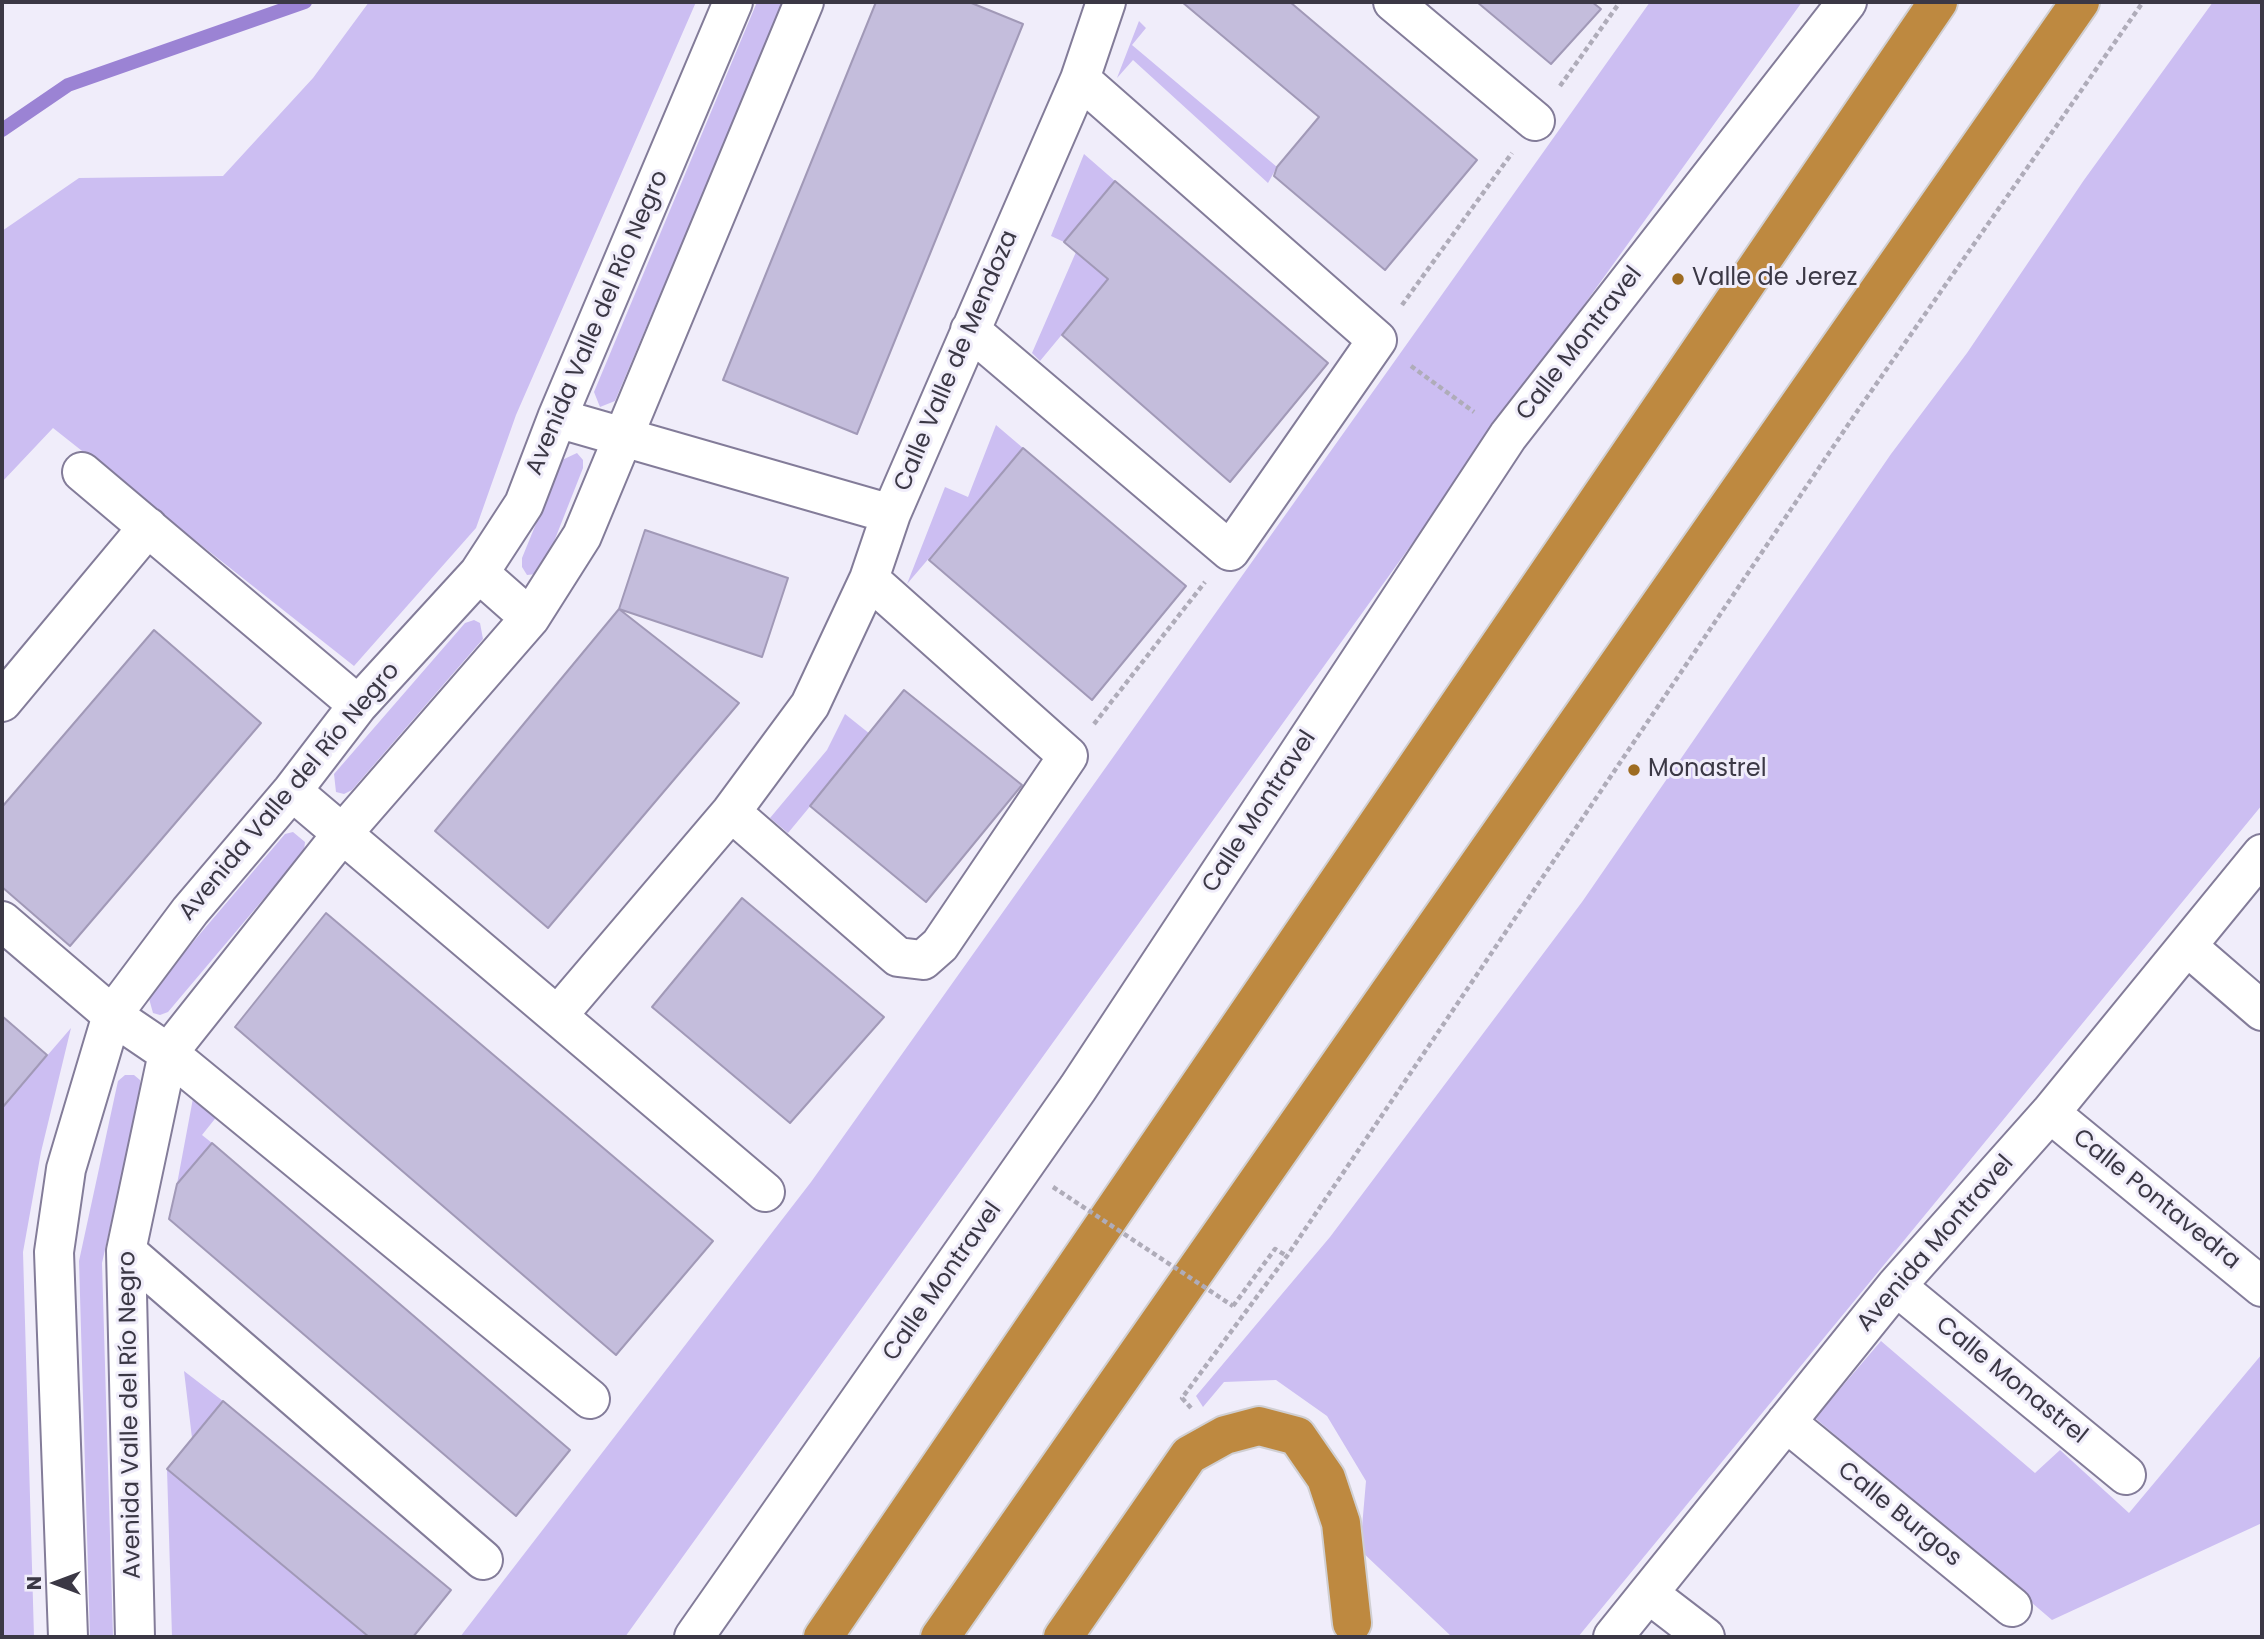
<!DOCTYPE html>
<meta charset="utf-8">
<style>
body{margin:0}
#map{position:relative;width:2264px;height:1639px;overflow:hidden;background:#f0edfa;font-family:Poppins,sans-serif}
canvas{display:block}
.frame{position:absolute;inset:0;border:4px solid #3b3845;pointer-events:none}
.north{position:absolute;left:21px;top:1548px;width:70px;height:70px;-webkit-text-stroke:5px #f0edfa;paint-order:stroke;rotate:270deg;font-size:19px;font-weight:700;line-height:28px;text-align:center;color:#3b3845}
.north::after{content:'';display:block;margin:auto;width:24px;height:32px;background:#3b3845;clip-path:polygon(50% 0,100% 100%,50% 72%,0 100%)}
</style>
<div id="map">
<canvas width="2264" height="1639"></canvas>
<div class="frame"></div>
<div class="north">N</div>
</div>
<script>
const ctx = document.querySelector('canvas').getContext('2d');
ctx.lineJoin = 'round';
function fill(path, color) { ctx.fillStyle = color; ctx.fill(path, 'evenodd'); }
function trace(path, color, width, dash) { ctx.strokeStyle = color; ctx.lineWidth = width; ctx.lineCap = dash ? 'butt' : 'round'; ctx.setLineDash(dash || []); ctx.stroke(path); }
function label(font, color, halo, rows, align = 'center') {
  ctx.font = font + ' Poppins,sans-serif'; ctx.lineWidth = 6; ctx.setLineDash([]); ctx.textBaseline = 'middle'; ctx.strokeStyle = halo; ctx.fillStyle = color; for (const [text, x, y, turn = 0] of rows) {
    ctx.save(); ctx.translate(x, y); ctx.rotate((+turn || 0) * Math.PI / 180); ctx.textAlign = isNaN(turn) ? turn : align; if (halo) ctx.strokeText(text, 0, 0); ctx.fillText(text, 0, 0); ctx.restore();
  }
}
fill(new Path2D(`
 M369,2H696L516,415L476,528L354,666L53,428L2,482V231L79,178L223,176L313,78Z
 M757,2H784L615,401L600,407L594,392Z
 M1650,2H1802L625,1637H460L811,1182Z
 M2213,2H2262V805L1578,1637H1452L1360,1550L1366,1481L1327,1416L1276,1380L1224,1382L1203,1407L1196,1396L1330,1237L1582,902L1891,454L1967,353L2084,180Z
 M1139,21L1146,28L1132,45L1277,167L1268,183L1133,60L1117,78Z
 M1084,154L1115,181L1064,242L1051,236Z
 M1076,252L1108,279L1040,361L1032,353Z
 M996,425L1023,448L907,584L945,487L968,497Z
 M577,453L583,460V468L544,567L536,574L527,575L522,567V558L562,460Z
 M474,620L480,623L483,639L352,790L344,794L336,792L334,774L465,623Z
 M845,714L870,734L788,833L770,818L827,750Z
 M293,832L305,842L304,851L168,1012L160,1015L153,1013L148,995L285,834Z
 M71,1028L41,1152L23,1252L34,1637H2V1108Z
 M125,1075H134L140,1080L141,1089L102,1263L113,1637H90L79,1261L118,1081Z
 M194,1093L218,1115L202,1135L212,1143L177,1184Z
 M1881,1341L2035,1473L2060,1450L2129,1513L2262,1354V1523L2052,1620L1815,1418Z
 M184,1371L223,1401L192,1438Z
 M167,1469L369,1637H172Z`), '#ccbef2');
trace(new Path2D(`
 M2,130L68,85L305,2`), '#9b83d4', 14);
const building = new Path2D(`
 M876,2H969L1023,24L857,434L723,380Z
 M1182,2H1290L1477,160L1385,270L1274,176L1277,167L1319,117Z
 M1477,2H1592L1601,9L1551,64Z
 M1115,181L1328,363L1230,482L1062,335L1108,279L1064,242Z
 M1023,448L1186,586L1092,700L929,560Z
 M645,530L788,578L762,657L619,609Z
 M619,609L739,703L548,928L435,831Z
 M154,630L261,723L70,946L2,887V807Z
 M904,690L1022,785L926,902L810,806Z
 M742,898L884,1017L790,1123L652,1007Z
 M326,913L713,1241L616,1355L235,1027Z
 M2,1016L47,1055L2,1108Z
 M212,1143L570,1450L516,1516L169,1219L177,1184Z
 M223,1401L451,1590L413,1637H369L167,1469Z`);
fill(building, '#c4bddc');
trace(building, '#a199b7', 2);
const street = new Path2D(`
 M1393,2L1535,121
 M970,330L1230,551L1377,340L1080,79
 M557,418L891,514
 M82,472L358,705
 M479,573L530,618
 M2,702L148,527
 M292,791L765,1192
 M731,812L898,957L923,960L940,945L1068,756L869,579
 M2,921L112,1015L168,1053L590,1399
 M2188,947L2262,1011
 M558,1015L731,812L810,705L869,579L891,514L1080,79L1106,2
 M2050,1113L2262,1287
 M126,1251L483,1560
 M1896,1286L2126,1475
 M1786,1422L2012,1607
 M1649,1594L1705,1637
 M68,1637L54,1252L66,1169L112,1015L190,911L292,791L358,705L479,573L524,504L557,418L733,2
 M135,1637L126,1251L168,1053L342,834L530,618L582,536L804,2
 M694,1637L1078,1088L1508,436L1847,2
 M1613,1637L1896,1286L2050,1113L2262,854`);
const highway = new Path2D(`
 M823,1637L1938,2
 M940,1637L2080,2
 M1063,1637L1189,1455L1225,1435L1259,1426L1297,1436L1326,1478L1341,1523L1352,1623`);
trace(street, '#837c99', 42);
trace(highway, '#d0cfd2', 42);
trace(new Path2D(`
 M1560,86L1620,2
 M1402,305L1512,153
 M1411,366L1474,412
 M1094,724L1205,582
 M1233,1306L1275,1249L1287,1256
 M1191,1408L1182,1398L1287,1256L1856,413L2143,2`), '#afacb9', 4.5, [5, 3.5]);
trace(street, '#fff', 38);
trace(highway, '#be8940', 38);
trace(new Path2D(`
 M1053,1187L1233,1306`), '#afacb9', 4.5, [5, 3.5]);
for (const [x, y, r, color] of [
 [1678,279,7,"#9e6c21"],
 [1634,770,7,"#9e6c21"]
]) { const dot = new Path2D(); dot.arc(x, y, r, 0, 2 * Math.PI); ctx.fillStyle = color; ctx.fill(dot); trace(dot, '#f0edfa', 2.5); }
label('24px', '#3b3845', '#f0edfa', [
 ["Valle de Jerez",1692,279],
 ["Monastrel",1648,770]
], 'left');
label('24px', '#3b3845', '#f0edfa', [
 ["Avenida Valle del Río Negro",598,323,-67],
 ["Calle Montravel",1580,344,-52],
 ["Calle Valle de Mendoza",957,361,-67],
 ["Avenida Valle del Río Negro",290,792,-50],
 ["Calle Montravel",1260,812,-57],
 ["Calle Pontavedra",2156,1200,39],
 ["Avenida Montravel",1936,1244,-49],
 ["Calle Montravel",943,1282,-55],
 ["Calle Monastrel",2011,1381,39],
 ["Avenida Valle del Río Negro",131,1415,-91],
 ["Calle Burgos",1899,1515,39]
]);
</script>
